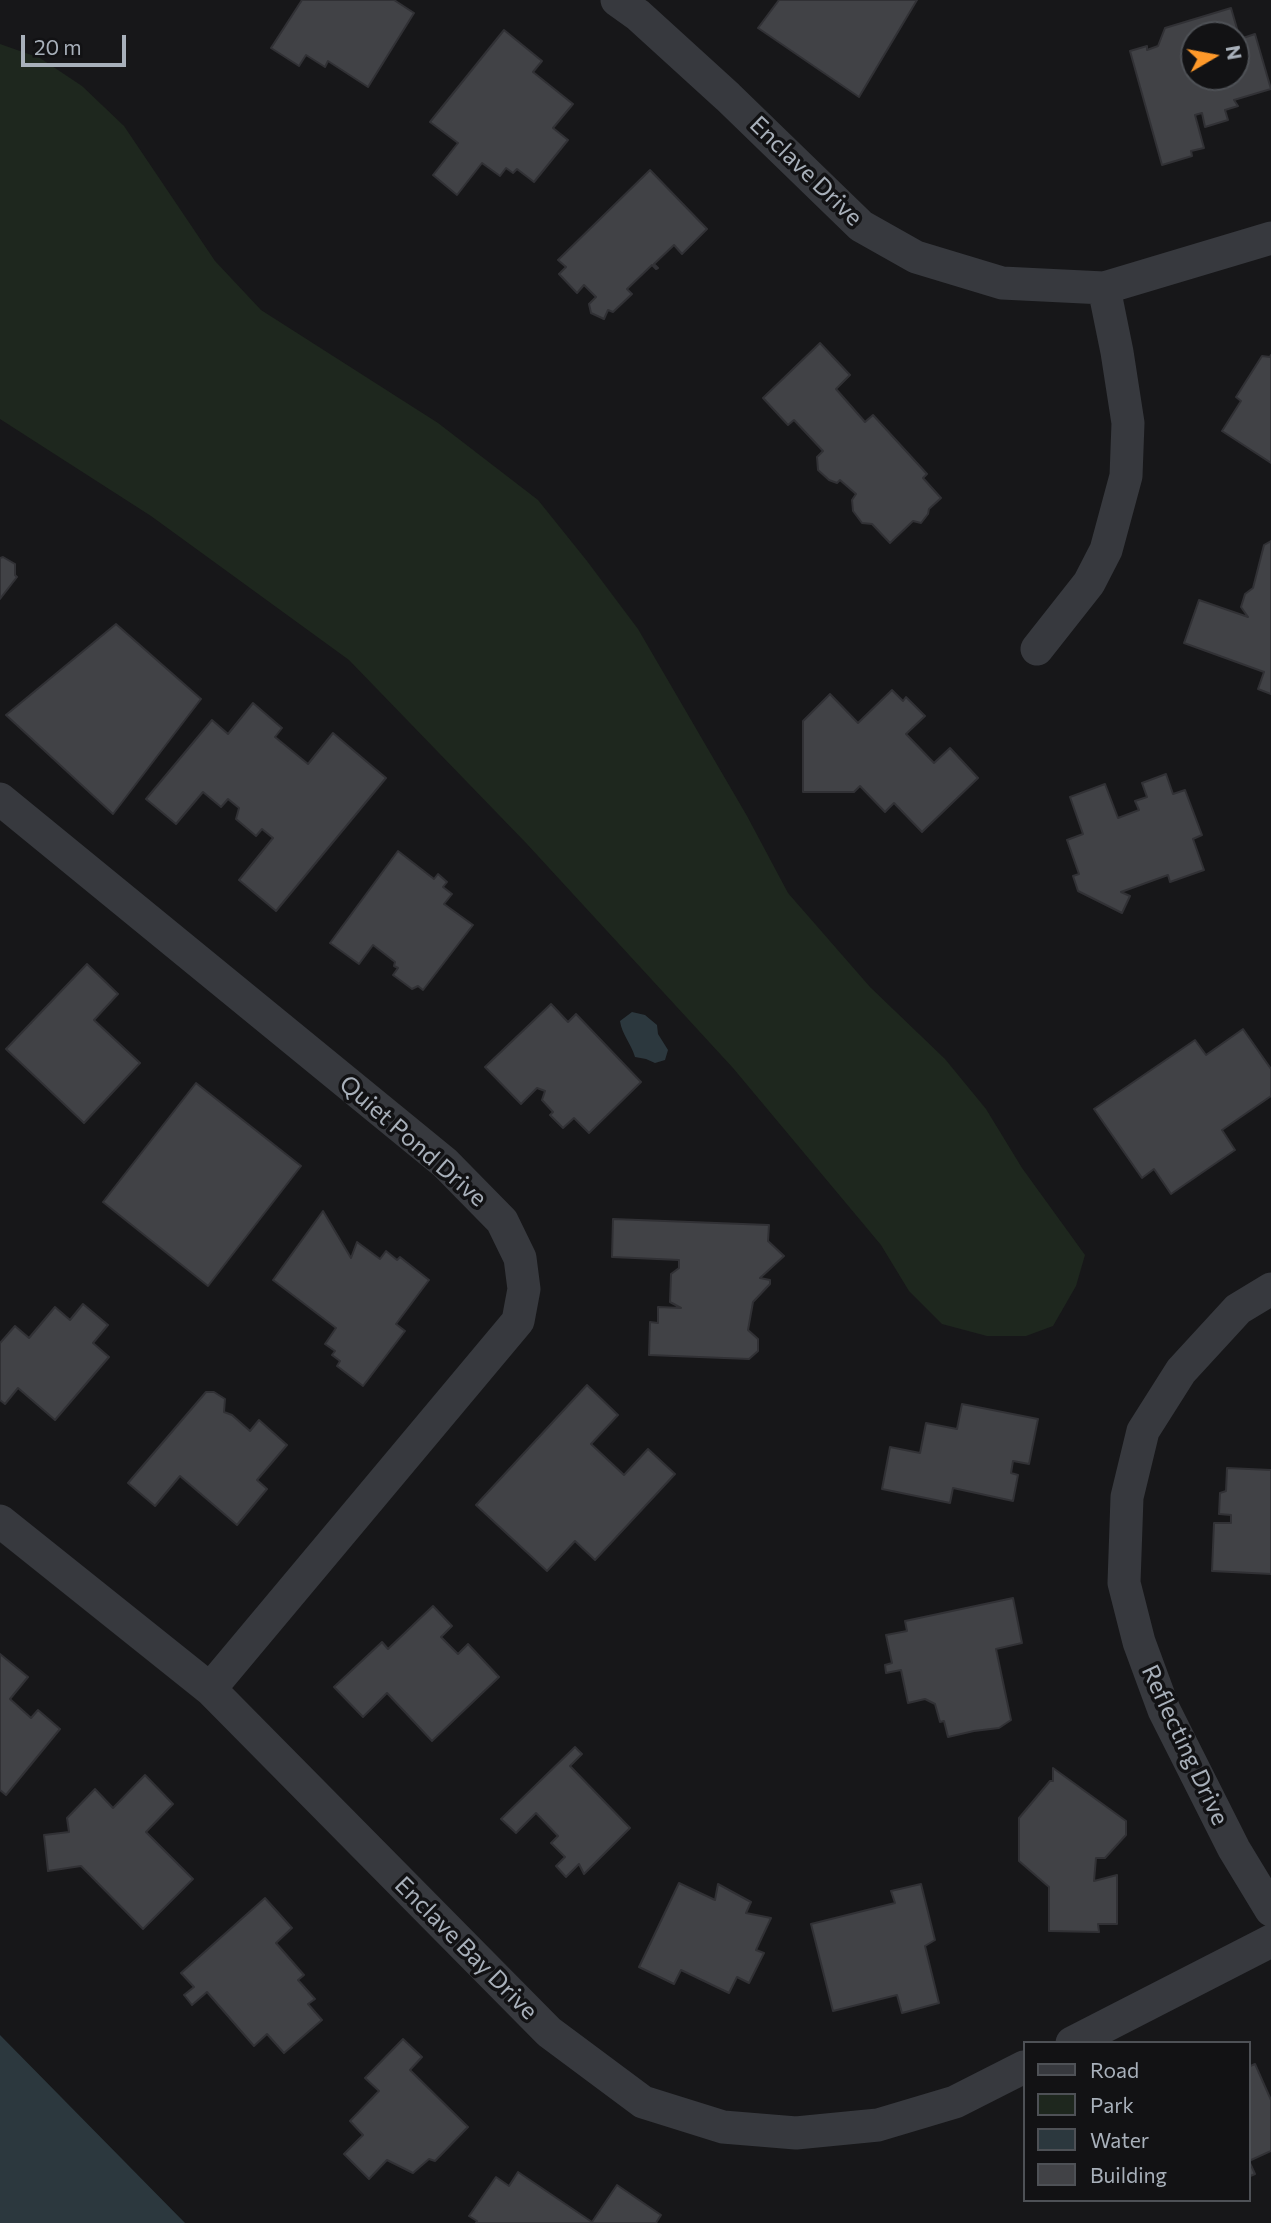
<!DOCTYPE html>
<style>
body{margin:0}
#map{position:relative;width:1271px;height:2223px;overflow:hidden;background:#171719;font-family:Commissioner,sans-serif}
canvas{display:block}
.legend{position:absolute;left:1023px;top:2041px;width:228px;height:161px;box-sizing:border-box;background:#121214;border:2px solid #4e5156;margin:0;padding:9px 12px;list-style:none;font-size:21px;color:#a8b0ba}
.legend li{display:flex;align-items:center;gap:14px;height:35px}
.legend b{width:35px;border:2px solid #4e5156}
.north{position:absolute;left:1180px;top:21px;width:70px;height:70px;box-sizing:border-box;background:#121214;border:2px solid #4e5156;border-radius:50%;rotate:80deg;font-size:19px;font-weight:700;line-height:28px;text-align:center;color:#a8b0ba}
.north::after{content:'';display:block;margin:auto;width:24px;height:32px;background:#fe992a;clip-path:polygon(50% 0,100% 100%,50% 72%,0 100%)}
.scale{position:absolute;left:21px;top:35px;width:105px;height:32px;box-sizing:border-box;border:4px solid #a8b0ba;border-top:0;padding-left:9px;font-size:21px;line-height:24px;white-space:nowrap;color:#a8b0ba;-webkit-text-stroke:5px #121214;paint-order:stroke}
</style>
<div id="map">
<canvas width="1271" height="2223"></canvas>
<ul class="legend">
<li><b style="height:9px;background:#37393e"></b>Road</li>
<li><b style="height:19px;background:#1e271e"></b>Park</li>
<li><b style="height:19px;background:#2c383e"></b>Water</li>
<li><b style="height:19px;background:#414246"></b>Building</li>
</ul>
<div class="north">N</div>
<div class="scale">20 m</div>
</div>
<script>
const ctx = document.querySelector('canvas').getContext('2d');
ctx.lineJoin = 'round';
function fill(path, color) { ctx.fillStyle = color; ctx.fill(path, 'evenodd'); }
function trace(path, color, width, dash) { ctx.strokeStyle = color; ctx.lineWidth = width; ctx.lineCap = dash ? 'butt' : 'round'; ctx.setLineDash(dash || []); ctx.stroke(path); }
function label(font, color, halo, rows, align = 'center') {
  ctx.font = font + ' Commissioner,sans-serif'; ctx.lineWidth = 7; ctx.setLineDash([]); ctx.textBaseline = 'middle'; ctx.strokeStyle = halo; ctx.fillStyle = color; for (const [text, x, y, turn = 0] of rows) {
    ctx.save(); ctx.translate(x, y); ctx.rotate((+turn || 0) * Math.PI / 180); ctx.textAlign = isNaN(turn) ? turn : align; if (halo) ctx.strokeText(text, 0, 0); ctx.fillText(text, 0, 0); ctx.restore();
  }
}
fill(new Path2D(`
 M0,44L40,58L82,86L124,126L215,261L261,310L438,423L538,500L587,561L638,629L747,816L788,893L870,987L945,1059L986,1109L1022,1168L1085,1255L1076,1286L1053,1326L1026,1336H987L942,1324L909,1291L881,1245L733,1068L527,844L349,660L151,516L0,419Z`), '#1e271e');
fill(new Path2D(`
 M632,1012L645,1015L657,1025L658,1034L668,1050L665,1060L655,1063L646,1059L635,1057C631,1043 622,1035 620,1021Z
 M0,2035L185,2223H0Z`), '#2c383e');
const building = new Path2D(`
 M302,0H394L414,13L368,87L328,61L325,67L306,55L299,66L271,48Z
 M779,0H917L859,97L758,28Z
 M1231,8L1240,39L1255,34L1271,89L1234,100L1238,106L1225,110L1228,120L1205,127L1202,113L1195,115L1204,148L1191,151L1192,156L1162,165L1130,51L1147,46V50L1158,46L1165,28ZM1194,35H1236V77H1194Z
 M504,30L542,61L533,72L573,104L553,128L568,140L534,182L517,169L513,173L506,168L500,176L482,163L457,195L433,175L458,143L430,122Z
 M650,170L707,229L682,254L674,245L654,264L658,268L656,269L652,265L627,289L632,294L613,312L608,310L604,319L591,313L589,304L596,297L584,285L577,293L559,274L566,267L558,260Z
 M820,343L850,375L836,389L865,422L873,415L927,474L923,478L941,498L929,509L928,514L921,523L913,521L890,543L872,524L862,523L853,511L852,500L856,494L840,480L837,483L829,480L818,470L817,457L823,451L794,420L788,425L763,398Z
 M1271,355V463L1222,431L1241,401L1236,397L1262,356L1270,357Z
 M1271,541V694L1258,689L1264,672L1184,643L1199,600L1248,617L1241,607L1245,594L1253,588L1264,545Z
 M3,557L15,564V575L17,577L0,599V558Z
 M116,624L201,699L113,814L6,715Z
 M892,690L903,701L906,697L925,716L906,734L934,763L950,748L978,778L922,832L894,803L885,812L860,786L854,792H803V721L830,694L858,723Z
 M253,703L282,728L275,737L308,764L333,733L386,778L276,911L239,880L273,838L262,829L256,836L236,819L239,808L228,799L221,807L203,792L176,824L146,799L212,720L228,734Z
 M1166,774L1173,794L1185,790L1202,835L1193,839L1204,870L1170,882L1168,875L1121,892L1130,896L1122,913L1078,891L1073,876L1079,874L1067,840L1083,834L1070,797L1105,784L1118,818L1139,810L1135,801L1147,797L1142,783Z
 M398,851L434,879L438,874L447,882L443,887L452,894L444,904L473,925L423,990L418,986L412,989L393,975L398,968L394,966L395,962L373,945L359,964L330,943Z
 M87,964L118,994L94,1020L140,1063L84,1123L6,1049Z
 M551,1004L568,1022L576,1014L641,1082L589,1133L574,1118L563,1128L550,1115L553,1112L542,1100L545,1091L537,1088L521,1104L485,1067Z
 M1243,1029L1271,1069V1096L1222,1130L1235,1150L1171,1194L1154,1169L1142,1178L1094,1109L1195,1040L1206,1055Z
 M196,1083L301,1166L208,1286L103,1202Z
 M323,1211L351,1258L357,1242L380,1259L386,1251L397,1260L400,1257L429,1280L396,1324L405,1331L363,1386L337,1366L340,1361L332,1355L335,1351L325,1344L336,1328L273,1280Z
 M613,1219L769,1225L768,1241L784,1256L760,1278L770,1280V1284L753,1302L748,1330L758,1339V1351L749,1359L649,1355L650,1322L658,1323V1307L681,1308L670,1302L671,1274L679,1268V1260L612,1257Z
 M83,1304L108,1325L93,1343L109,1357L55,1420L18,1388L5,1404L0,1400V1343L15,1326L29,1338L55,1307L70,1320Z
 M587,1385L618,1415L591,1444L624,1475L648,1449L675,1474L595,1560L575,1541L547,1571L476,1505Z
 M206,1392H214L225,1399L224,1412L232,1415L250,1431L259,1420L287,1445L257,1480L267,1489L237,1525L180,1476L155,1506L128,1483Z
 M962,1404L1038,1419L1029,1464L1013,1461L1011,1473L1018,1475L1013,1501L953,1488L950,1503L882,1489L890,1447L920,1453L926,1423L957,1429Z
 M1227,1468L1271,1470V1574L1212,1571L1214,1523H1231V1515L1219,1514L1220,1493L1226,1491Z
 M1013,1598L1022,1643L996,1649L1011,1720L999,1728L974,1731L948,1737L944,1721L940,1722L935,1704L925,1699L908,1703L901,1670L886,1673L885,1665L892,1663L886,1635L907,1631L905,1621Z
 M433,1606L452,1626L441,1637L458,1654L468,1644L499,1677L432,1741L387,1693L363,1717L334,1687L382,1642L388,1649Z
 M0,1654L28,1677L10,1699L31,1718L38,1710L60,1729L6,1795L0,1790Z
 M575,1747L582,1754L570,1766L630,1828L584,1874L579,1864L566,1877L556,1866L565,1857L551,1843L558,1836L536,1813L516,1833L501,1819Z
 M1053,1768L1126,1821V1835L1105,1858H1096L1094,1881L1117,1875V1924H1098L1099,1932L1049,1931V1887L1019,1861V1818L1050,1781H1053Z
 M145,1775L173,1804L146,1832L193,1879L143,1929L81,1866L48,1871L44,1835L69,1832L67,1818L95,1789L113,1808Z
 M679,1883L715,1900L718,1884L751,1902L746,1913L771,1918L756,1950L764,1953L749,1983L737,1977L729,1993L681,1970L674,1984L639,1967Z
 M921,1884L935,1940L925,1946L939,2003L902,2013L897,1995L833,2011L811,1924L895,1903L891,1891Z
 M265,1898L292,1928L276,1943L304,1975L298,1980L315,1999L308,2004L322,2020L284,2053L267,2034L254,2046L207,1992L192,2005L184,1995L194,1987L181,1973Z
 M403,2039L422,2057L410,2070L468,2127L435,2161L429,2159L413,2173L387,2160L369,2179L344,2154L363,2135L350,2121L379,2091L365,2078Z
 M1255,2064L1271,2100V2151L1249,2161L1255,2174L1248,2177V2067Z
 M518,2172L592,2222L617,2185L661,2215L656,2223H476L477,2221L469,2216L496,2177L509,2186Z`);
fill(building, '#414246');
trace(building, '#313135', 2);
trace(new Path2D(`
 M617,0L638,15L728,97L861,226L916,257L1002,283L1104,288L1271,238
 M1037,649L1089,583L1106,550L1126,476L1128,423L1117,352L1104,288
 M0,799L445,1163L502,1221L520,1258L524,1289L518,1321L210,1689
 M1271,1289L1238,1309L1181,1371L1143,1431L1127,1497L1124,1583L1139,1642L1164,1710L1234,1849L1271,1910
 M0,1521L210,1689L549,2032L643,2102L723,2127L796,2133L878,2125L955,2102L1024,2067
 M1072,2043L1271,1941`), '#37393e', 33);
label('24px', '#a8b0ba', '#121214', [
 ["Enclave Drive",806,171,44],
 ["Quiet Pond Drive",413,1141,41],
 ["Reflecting Drive",1185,1745,65],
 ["Enclave Bay Drive",466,1948,45]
]);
</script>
